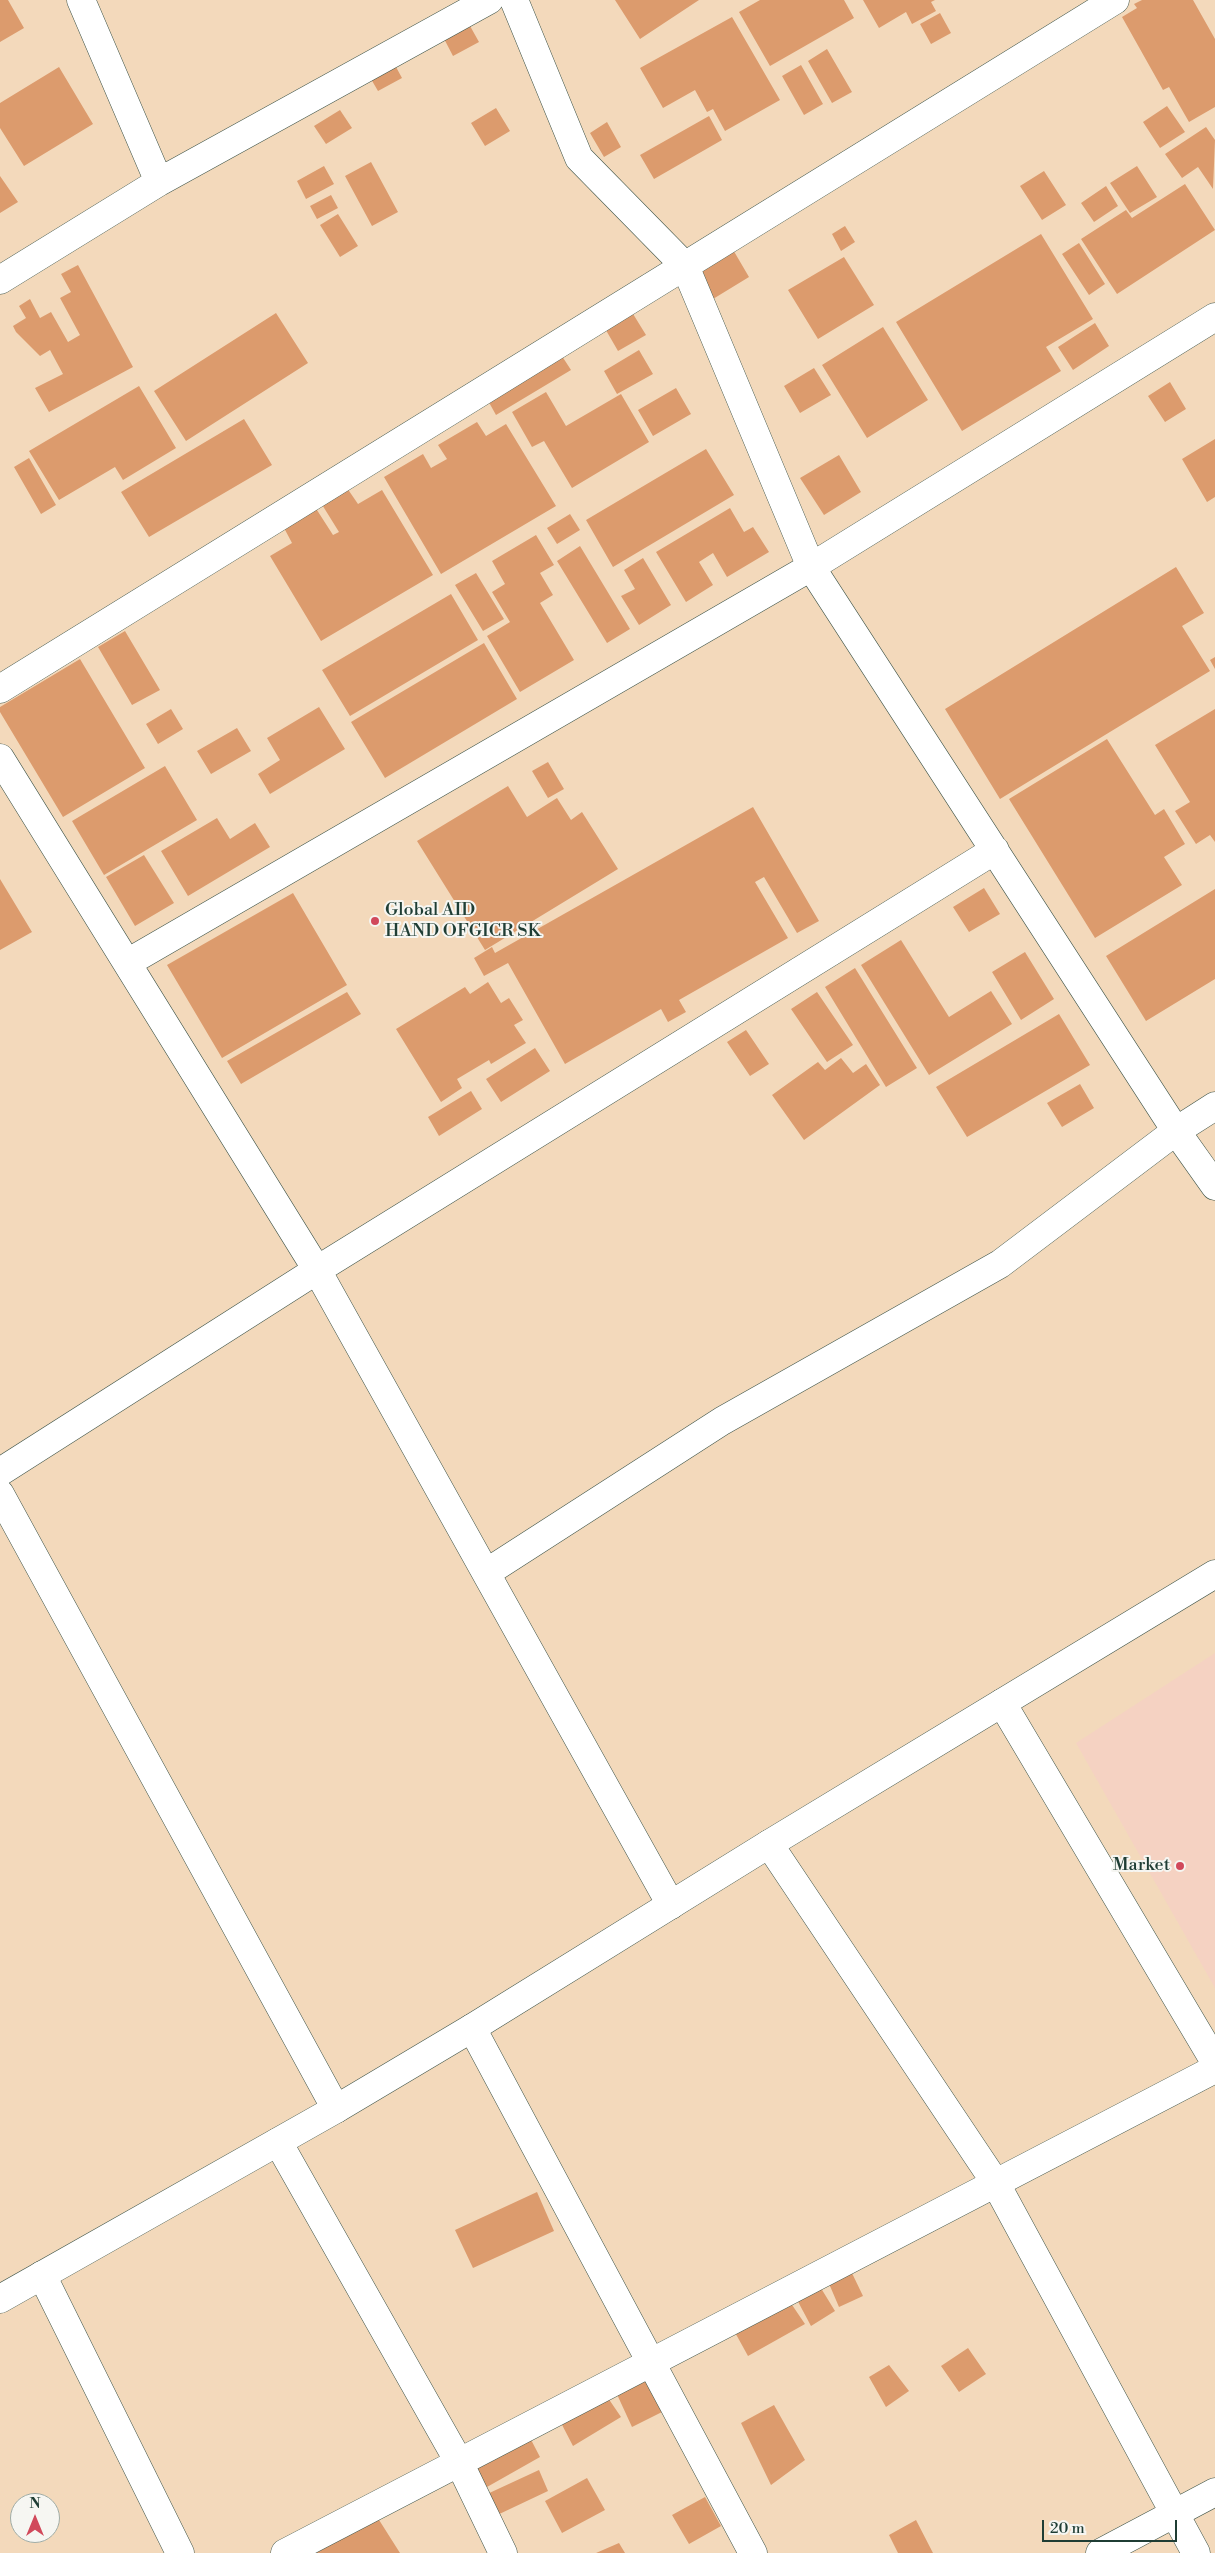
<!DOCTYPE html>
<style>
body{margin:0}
#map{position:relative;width:1215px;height:2553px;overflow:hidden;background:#f3d9bb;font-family:"Libre Bodoni",serif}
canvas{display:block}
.north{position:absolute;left:10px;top:2493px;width:50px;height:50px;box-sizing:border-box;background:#f6f6f2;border:1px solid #a0aca6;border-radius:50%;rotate:0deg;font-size:14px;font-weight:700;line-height:20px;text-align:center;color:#1f3d34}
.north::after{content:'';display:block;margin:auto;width:18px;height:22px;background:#d1495b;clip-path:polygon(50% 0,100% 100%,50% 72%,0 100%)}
.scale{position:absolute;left:1042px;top:2520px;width:135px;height:22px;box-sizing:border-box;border:2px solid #1f3d34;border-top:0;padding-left:6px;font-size:15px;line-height:18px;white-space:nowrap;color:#1f3d34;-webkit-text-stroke:4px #f6f6f2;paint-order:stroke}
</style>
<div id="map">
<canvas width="1215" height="2553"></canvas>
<div class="north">N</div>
<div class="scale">20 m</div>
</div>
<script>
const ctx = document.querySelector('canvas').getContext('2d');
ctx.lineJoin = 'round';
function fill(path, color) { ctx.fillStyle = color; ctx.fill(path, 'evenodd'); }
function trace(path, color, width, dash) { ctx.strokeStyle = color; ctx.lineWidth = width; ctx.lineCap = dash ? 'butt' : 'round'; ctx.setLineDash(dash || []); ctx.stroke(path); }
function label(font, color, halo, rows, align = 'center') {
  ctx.font = font + ' "Libre Bodoni",serif'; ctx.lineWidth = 4; ctx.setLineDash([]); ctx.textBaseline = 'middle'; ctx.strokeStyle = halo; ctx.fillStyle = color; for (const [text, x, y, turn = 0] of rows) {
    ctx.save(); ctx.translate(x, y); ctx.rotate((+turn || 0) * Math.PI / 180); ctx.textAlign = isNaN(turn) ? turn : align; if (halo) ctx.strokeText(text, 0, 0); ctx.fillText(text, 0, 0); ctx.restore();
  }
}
fill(new Path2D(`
 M1215,1653V1988L1076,1743Z`), '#f5d2c2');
fill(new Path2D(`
 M0,0H8L24,28L0,42Z
 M615,0H699L640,39Z
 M760,0H844L854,18L770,66L739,12Z
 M863,0H935L931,2L936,11L912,24L906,12L879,28Z
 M1142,0H1193L1215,39V107L1189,122L1169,87L1163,90L1122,17L1137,8L1134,4Z
 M940,13L951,33L931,44L920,24Z
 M465,17L479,42L453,56L440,31Z
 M732,17L780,100L725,131L713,109L707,112L695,90L663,108L640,68Z
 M827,49L852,92L832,103L808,61Z
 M801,65L823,104L804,115L782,76Z
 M59,67L93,124L24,166L0,128V103Z
 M396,67L402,78L378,91L371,79Z
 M1167,106L1185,132L1160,148L1143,122Z
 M496,108L510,131L485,146L471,123Z
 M340,110L352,128L326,144L314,126Z
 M709,116L722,140L654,179L640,155Z
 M607,122L621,147L604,157L590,133Z
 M1206,127L1215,140L1213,189L1198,167L1182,178L1165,154Z
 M371,162L398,212L372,226L345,176Z
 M324,166L334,184L306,199L297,181Z
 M1137,166L1157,197L1130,213L1110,183Z
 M1044,171L1066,205L1042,220L1020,186Z
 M0,176L18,202L0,213Z
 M1185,184L1215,230L1117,294L1081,239L1126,210L1132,218Z
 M1106,186L1118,206L1094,222L1081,203Z
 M331,195L338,208L317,219L310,206Z
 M338,214L358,246L340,257L320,225Z
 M845,226L855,242L841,251L832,234Z
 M1041,234L1093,319L1046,347L1061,371L962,431L896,322Z
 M1079,243L1105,284L1089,295L1062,254Z
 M732,248L749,277L713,299L695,269Z
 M844,257L874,305L818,339L788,290Z
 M78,265L133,367L49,412L35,388L63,374L50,350L40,356L16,332L13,326L26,318L19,306L30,299L40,318L51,312L68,342L80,335L60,298L71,292L61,274Z
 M630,309L646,335L618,351L603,325Z
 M276,313L308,363L186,441L154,391Z
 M1095,323L1109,346L1073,370L1058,347Z
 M883,327L928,400L867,438L822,365Z
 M639,350L653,374L617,394L604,371Z
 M560,353L571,370L496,415L486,397Z
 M814,368L831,395L800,413L784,386Z
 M1170,382L1186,409L1165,422L1148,396Z
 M139,386L176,448L123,480L115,467L59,500L29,451Z
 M676,388L691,414L653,436L638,410Z
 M546,392L566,426L621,394L649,442L572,488L544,441L532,447L512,412Z
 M244,419L272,465L149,537L121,492Z
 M477,422L486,436L506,424L556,506L441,574L384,477L423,454L431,468L447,459L438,445Z
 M1215,439V497L1207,502L1182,459Z
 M706,449L734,495L613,567L586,520Z
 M839,455L861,492L824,515L800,478Z
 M29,458L56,505L41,514L14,467Z
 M347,488L358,504L382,490L433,575L321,641L270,556L292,543L283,526L315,507L333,535L339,532L321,503Z
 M730,508L744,532L753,527L769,552L727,577L713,553L699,562L713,585L686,602L656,552Z
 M570,514L580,530L557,544L547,528Z
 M536,535L554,565L540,573L553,595L540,603L574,660L520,692L487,636L510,622L492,592L505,584L492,561Z
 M580,546L630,629L607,643L557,561Z
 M643,558L671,605L639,625L621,596L635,589L624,570Z
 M1176,567L1204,613L1182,626L1210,671L1000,799L945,709Z
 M476,573L504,619L483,631L455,585Z
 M451,594L478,640L350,716L322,670Z
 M125,631L160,690L132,705L98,647Z
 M484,643L517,699L385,778L351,722Z
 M1215,657V669L1210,660Z
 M80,659L145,768L63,817L0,712V707Z
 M319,707L345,749L270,794L258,774L280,760L267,738Z
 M171,709L183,729L158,744L146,724Z
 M1215,709V842L1210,835L1196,844L1175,811L1190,802L1155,745Z
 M237,728L251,751L211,774L197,751Z
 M1107,739L1155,815L1164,809L1185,844L1164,857L1182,885L1095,938L1009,799Z
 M548,762L564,789L548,798L532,771Z
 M165,766L197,820L104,875L72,821Z
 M508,786L527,817L557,798L571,820L582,812L618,869L485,950L417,841Z
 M753,807L819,921L797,933L764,877L755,882L788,938L679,1000L686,1012L668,1022L661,1009L565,1064L508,963L484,976L474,958L492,947L495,953Z
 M217,818L230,839L255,823L270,847L188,896L161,851Z
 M144,855L174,903L135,926L106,877Z
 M0,879L32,932L0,950Z
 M984,888L1000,914L969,932L953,907Z
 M1215,889V979L1146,1021L1106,956Z
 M293,893L347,985L222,1058L167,965Z
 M901,940L949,1017L991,991L1012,1024L929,1075L861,965Z
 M1025,952L1054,999L1021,1020L992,972Z
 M855,968L917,1068L886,1087L825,987Z
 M488,982L501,1003L509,998L523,1020L514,1025L526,1043L491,1064L489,1060L457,1079L462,1088L441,1102L396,1029L465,987L470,994Z
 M347,992L361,1014L241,1084L227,1061Z
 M817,992L853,1045L827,1062L791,1009Z
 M1059,1014L1090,1065L967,1137L936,1087Z
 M746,1030L769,1064L750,1076L727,1042Z
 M535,1048L550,1071L501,1102L486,1079Z
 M841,1058L853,1073L866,1064L880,1085L804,1140L772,1095L818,1062L825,1070Z
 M1080,1084L1094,1108L1062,1127L1047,1103Z
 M471,1091L482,1109L439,1136L428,1117Z
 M537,2192L554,2231L473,2268L455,2230Z
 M850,2269L863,2296L839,2307L827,2279Z
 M819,2285L835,2311L811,2326L795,2296Z
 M788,2299L805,2324L748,2356L732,2327Z
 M968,2348L986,2374L959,2392L941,2366Z
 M889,2365L909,2391L886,2407L869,2377Z
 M644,2376L662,2412L632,2427L615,2390Z
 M606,2395L621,2417L573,2446L559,2419Z
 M774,2405L805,2460L771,2485L741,2423Z
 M528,2434L540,2457L487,2487L474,2464Z
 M539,2470L548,2491L493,2517L485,2495Z
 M587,2478L605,2510L562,2533L545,2501Z
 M705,2497L721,2526L689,2544L672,2515Z
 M374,2512L400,2553H310Z
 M916,2520L933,2553H898L889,2535Z
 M619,2543L625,2553H596Z`), '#dc9b6d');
const street = new Path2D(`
 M81,0L159,182
 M514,0L579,158L685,266L811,567L1176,1131L1215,1186
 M0,280L159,182L489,0
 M0,689L1115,0
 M0,758L317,1270L671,1905
 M127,963L811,567L1215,317
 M0,1472L317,1270L995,850
 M0,1494L336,2109
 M486,1573L722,1421L1000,1264L1176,1131L1215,1106
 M1002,1703L1215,2062
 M769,1844L995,2182L1196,2553
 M472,2028L753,2553
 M278,2142L459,2462L503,2553
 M42,2275L180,2553
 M285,2553L1215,2069
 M1100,2553L1215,2492`);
const secondary = new Path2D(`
 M0,2299L336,2109L472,2028L769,1844L1215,1574`);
trace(street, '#3f5448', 29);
trace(secondary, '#3f5448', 29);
trace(street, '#fff', 28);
trace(secondary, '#fff', 28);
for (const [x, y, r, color] of [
 [375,921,5,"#d1495b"],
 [1180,1866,5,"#d1495b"]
]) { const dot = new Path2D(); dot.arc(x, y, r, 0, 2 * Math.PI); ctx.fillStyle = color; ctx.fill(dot); trace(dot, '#f6f6f2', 2); }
label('18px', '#1f3d34', '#f6f6f2', [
 ["Global AID",385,911],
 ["HAND OFGICR SK",385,932],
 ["Market",1170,1866,"right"]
], 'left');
</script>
